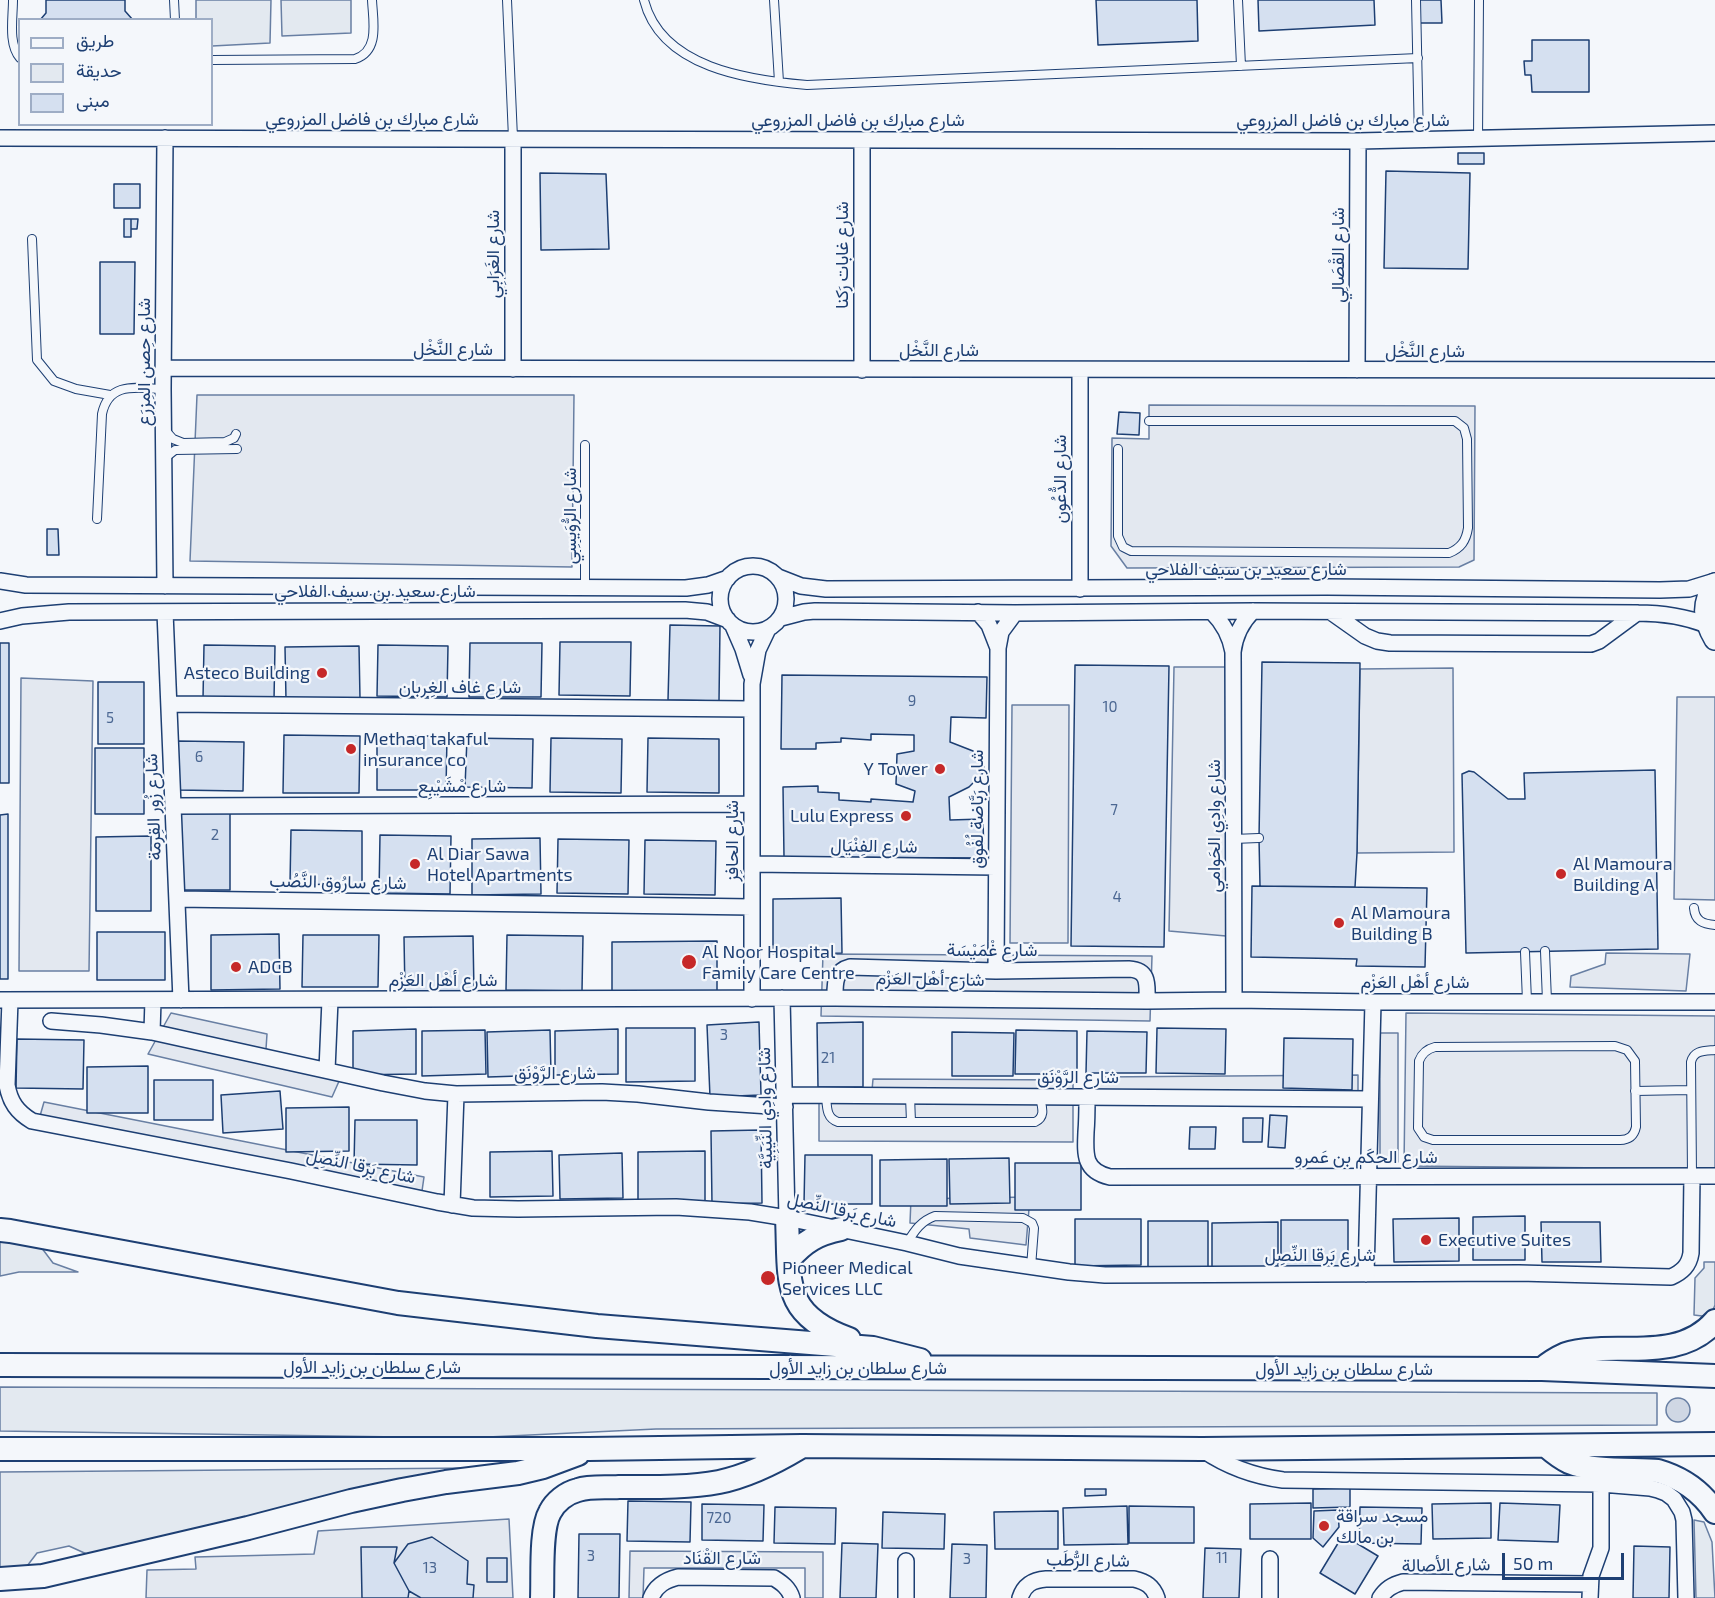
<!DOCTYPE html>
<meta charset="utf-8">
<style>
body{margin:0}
#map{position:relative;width:1715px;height:1598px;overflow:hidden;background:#f4f7fb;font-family:"Exo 2",Vazirmatn,sans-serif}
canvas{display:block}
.legend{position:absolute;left:18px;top:18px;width:195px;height:108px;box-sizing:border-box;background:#f4f7fb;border:2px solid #9eadc5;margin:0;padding:8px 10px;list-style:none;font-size:18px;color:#1d3f73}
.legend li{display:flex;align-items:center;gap:12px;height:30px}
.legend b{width:30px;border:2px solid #9eadc5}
.scale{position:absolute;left:1502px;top:1553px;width:122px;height:27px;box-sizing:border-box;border:3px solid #1d3f73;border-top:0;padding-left:8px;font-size:18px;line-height:21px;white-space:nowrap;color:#1d3f73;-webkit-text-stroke:4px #f4f7fb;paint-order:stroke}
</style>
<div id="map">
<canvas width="1715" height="1598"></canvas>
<ul class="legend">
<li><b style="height:8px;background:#f4f7fb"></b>طريق</li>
<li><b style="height:16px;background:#e3e9f0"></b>حديقة</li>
<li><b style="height:16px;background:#d5e0f0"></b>مبنى</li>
</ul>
<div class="scale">50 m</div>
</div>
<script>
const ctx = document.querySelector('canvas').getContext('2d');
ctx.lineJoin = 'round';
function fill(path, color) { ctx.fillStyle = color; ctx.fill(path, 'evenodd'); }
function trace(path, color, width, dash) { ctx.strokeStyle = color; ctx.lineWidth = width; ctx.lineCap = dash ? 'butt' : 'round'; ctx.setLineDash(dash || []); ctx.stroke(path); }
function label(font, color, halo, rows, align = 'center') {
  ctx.font = font + ' "Exo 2",Vazirmatn,sans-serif'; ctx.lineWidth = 4.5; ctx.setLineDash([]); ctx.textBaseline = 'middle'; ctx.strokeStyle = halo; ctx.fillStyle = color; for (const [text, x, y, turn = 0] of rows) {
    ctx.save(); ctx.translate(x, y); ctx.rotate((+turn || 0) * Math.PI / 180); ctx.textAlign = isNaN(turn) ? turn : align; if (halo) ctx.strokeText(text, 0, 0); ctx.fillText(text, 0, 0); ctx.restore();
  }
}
const green = new Path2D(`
 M196,0H271L270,43L212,46V20L196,19Z
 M281,0H351V33L282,36Z
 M0,1240L41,1247L53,1263L78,1272H19L0,1276Z
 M1704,1262H1715V1305L1710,1317L1694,1315L1695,1278L1704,1268Z
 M0,1387L1657,1393V1425L656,1429L467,1438L0,1431Z
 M472,1468L464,1475L230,1520L91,1556L69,1546L37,1553L24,1570L0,1571V1472Z
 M1694,1520L1704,1522L1712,1542L1715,1598H1696Z`);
fill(green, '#e3e9f0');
trace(green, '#687fa3', 1.5);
const parking = new Path2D(`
 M197,395H574L572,567L190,561Z
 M1149,405L1475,406L1474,560L1459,567L1127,568L1111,546L1112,438L1149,439Z
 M1174,667H1226V936L1169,931Z
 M1453,668L1454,852L1357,853L1360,669Z
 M21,678L93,681L89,971H19Z
 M1677,697H1715V900L1674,899Z
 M1012,705H1069L1068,943H1010Z
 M1606,953L1690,954L1686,991L1570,987L1571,976L1605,964Z
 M823,954L1152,956L1150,1021L821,1016Z
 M171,1013L267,1034L266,1049L340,1079L332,1097L148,1054Z
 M1406,1013L1715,1016V1169L1404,1166Z
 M1380,1033H1398V1162H1380Z
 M1358,1075V1093L1097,1092L1098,1077Z
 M873,1079L1073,1080V1142L819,1141V1102H871Z
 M44,1102L424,1177L422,1191L40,1116Z
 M1030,1197L1026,1245L970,1238L969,1229L910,1223L911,1199Z
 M509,1519L513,1598H146L147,1570L196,1569L195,1557L314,1554L318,1531Z
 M630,1551L823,1552V1598H805V1568H644L643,1598H629Z`);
fill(parking, '#e3e8f0');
trace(parking, '#687fa3', 1.5);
const water = new Path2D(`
 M1666 1410a12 12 0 1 1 24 0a12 12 0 1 1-24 0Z`);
fill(water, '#cfd7e4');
trace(water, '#687fa3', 1.5);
const building = new Path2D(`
 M46,0H125V11L133,20H40L46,13Z
 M1096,0H1197L1198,41L1098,45Z
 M1258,0H1374L1375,25L1259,31Z
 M1419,0H1441L1442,23H1420Z
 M1532,40H1589V92H1532L1531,75H1525L1524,61H1532Z
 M1458,153H1484V164H1458Z
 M1386,171L1470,173L1468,269L1384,268Z
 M540,173L606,174L609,249L541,250Z
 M114,184H140V208H114Z
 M124,219H131V237H124Z
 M131,219H138L137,229H131Z
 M100,262H135L134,334H100Z
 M1119,412L1140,413L1139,435L1117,434Z
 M47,529H58L59,555H47Z
 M670,625L720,626L719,701L668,700Z
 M560,642H631L630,696L559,695Z
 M0,643H9V783H0Z
 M470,643H542L541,697H469Z
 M204,645L275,646L274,700L203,699Z
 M378,645L448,646L447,697L377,696Z
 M359,646L360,699L286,700L285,647Z
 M1262,662L1360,663L1357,853L1355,887L1260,886L1259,838Z
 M1075,665L1169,666L1164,947L1071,946Z
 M782,675L987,677L986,718L951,717L950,742L973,751L981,758L984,766L983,773L969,787L949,797L950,820L983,819L984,858L784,857L783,787L818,786V792L839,793V800L871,802V799L913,802L915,791L896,784L897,754L914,751V735L871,734V740L841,738V742L816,743V749H781Z
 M98,682H144V744H98Z
 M284,735L360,736L359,793H283Z
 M377,736H447L446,790H377Z
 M467,738L533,739L532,788L465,787Z
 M551,738L622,739L621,793L550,792Z
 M648,738L719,739V793L647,792Z
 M177,741L244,742L243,791L176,790Z
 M95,748H144V814H95Z
 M1655,770L1658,949L1466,953L1462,774L1469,771L1474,772L1508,799H1525L1524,773Z
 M180,812H230V890H180Z
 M8,814V979H0V815Z
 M291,830L362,831V885L290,884Z
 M380,835L451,836L450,894L379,893Z
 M151,836V911H96V837Z
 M540,838L541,894L472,895V839Z
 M558,839L629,840L628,894L557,893Z
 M645,840L716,841L715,895L644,894Z
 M1252,886L1427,888L1425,967L1356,966L1357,959L1251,957Z
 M841,898L842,953L773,954V899Z
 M97,932H165V980H97Z
 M279,934L280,989L211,990V935Z
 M303,935H379L378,987H302Z
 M507,935L583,936L582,991L506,990Z
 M473,936L474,992L405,993L404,937Z
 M717,941V996H612V942Z
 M759,1022L761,1095L710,1097L707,1025Z
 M863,1022V1087H818L817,1023Z
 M626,1028H695V1081L626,1082Z
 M1157,1028L1226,1029L1225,1074L1156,1073Z
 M416,1029V1074L353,1075V1031Z
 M618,1029V1074L555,1075V1031Z
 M485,1030L486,1074L422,1076V1031Z
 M550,1030L551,1075L488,1077L487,1032Z
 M1016,1030L1077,1031V1074H1015Z
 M1087,1031L1147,1032L1146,1073H1086Z
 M952,1032L1014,1033L1013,1076H952Z
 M1284,1038L1353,1039L1352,1090L1283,1088Z
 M17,1039L84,1040L83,1089L16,1088Z
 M148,1066V1113H87V1067Z
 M154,1080H213V1120H154Z
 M280,1091L283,1129L223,1133L221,1095Z
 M349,1107V1151L286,1152V1108Z
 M1270,1115L1287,1116L1285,1148L1268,1147Z
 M1243,1118H1263L1262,1142H1243Z
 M355,1120H417V1165L354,1164Z
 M1190,1127H1216L1215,1149H1189Z
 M761,1130L762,1203L712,1204L711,1131Z
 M552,1151L553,1196L490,1197V1152Z
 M705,1151V1202L638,1203V1152Z
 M622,1153L623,1198L560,1199L559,1155Z
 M805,1155H872V1204H804Z
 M1009,1158L1010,1203L950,1204L949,1159Z
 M947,1159V1206H880V1160Z
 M1015,1163H1081V1210H1015Z
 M1525,1216V1260H1473V1217Z
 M1459,1218V1261L1394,1262L1393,1219Z
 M1075,1219H1141V1265L1075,1266Z
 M1281,1220H1348V1267H1281Z
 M1148,1221H1208V1268H1148Z
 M1278,1222V1269H1212V1223Z
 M1541,1222H1600L1601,1262H1542Z
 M1350,1488V1507L1313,1508V1489Z
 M1085,1489H1106V1495L1085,1496Z
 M628,1501L691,1502L690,1542L627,1541Z
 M1311,1503V1539H1250V1504Z
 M1491,1503V1538L1433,1539L1432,1504Z
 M1500,1503L1560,1505L1558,1542L1498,1540Z
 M702,1504L764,1505L763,1541L702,1540Z
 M1127,1506L1128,1544L1064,1545L1063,1508Z
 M1129,1506L1194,1507V1543H1129Z
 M775,1507L836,1508L835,1544L774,1543Z
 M1360,1507L1422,1508L1421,1544L1359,1543Z
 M1338,1510L1339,1527L1323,1547L1313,1538L1314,1511Z
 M1058,1511V1549H995L994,1512Z
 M883,1512L945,1514L944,1549L882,1548Z
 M579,1534H620L619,1598H578Z
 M1343,1535L1378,1556L1355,1594L1320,1573Z
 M432,1537L468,1561L467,1584L474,1585L473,1598H421L409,1591L394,1563L408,1544Z
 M842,1543L878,1544L876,1598H840Z
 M952,1544L987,1545L986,1598H950Z
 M1634,1546L1670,1547L1669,1598H1633Z
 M361,1547H397L394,1563L409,1591L408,1598H362Z
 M1205,1548L1241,1549L1239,1598H1203Z
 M487,1558H507V1582H487Z`);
fill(building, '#d5e0f0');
trace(building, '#1d3f73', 1.5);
const service = new Path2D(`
 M13,0C13,18 8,44 20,58
 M174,0L175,20
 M507,0L513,138
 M644,0C661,68 749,80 807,85L1418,58
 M774,0L779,82
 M1238,0L1241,66
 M1416,0L1419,140
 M212,60L355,59C380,51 373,21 372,0
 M1478,139L1479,0
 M32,239L37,360L54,381L76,389L110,395
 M165,430L173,439L183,443L225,442L234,438L236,434
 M585,445V587
 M1118,449V536L1123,547L1131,551L1449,553C1461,548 1466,541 1468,528L1467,439L1464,428L1455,421H1149
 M165,458L175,450L237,449
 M97,519L102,414C109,381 137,388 163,389
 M1233,839L1259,838
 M1694,908C1695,921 1703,924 1715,925
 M1545,951L1547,1001
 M1525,952L1527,1001
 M1615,1046L1627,1050L1635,1061L1636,1127C1634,1136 1629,1140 1620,1140H1433L1424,1137L1418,1128L1419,1061C1422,1053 1427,1049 1435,1047Z
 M1635,1091L1690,1090
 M826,1095C827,1107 826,1118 838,1122H1035C1046,1117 1042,1107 1040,1097
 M910,1096L911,1122
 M1692,1175L1691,1062C1694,1050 1704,1051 1715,1050
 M907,1243C915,1230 921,1221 935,1216L1023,1218L1032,1223L1034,1228L1031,1267`);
const minor = new Path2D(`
 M0,138L1358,141L1715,133
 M165,138L163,389L165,586
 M513,138V369
 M163,368L1715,370
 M862,370V140
 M1357,370L1358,141
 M720 599a33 33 0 1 1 66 0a33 33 0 1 1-66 0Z
 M778,577L801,586L826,589L1327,587L1660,590L1689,589L1715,581
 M0,581L26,585L686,588L708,585L728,578
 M1080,589V370
 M165,612L181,1000
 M978,612L989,625L998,648
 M1212,612C1223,623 1230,635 1233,652
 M1331,612L1365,636L1377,641L1390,643L1591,644L1599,641L1637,613
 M781,618L804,612L815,611L1015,613L1253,611L1637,613C1662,613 1684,616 1707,625
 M0,621L22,616L69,612L685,610L707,612L728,620
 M733,626L743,649L751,675
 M169,704L752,709
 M173,806L752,804
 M752,864L996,867
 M177,899L752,907
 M996,971L998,648L1001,632L1015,613
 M782,998L787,1218
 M835,998C835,984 834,971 850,967L996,971L1129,969C1150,970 1147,986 1147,1001
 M752,999V684L758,650L768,629
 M0,1000L835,998L1147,1001L1234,1000L1373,1002H1715
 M10,1000L7,1085C10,1102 17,1112 32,1121L291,1171L437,1202L473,1208L518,1209L676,1207L750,1212L787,1218L907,1243L959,1256L1069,1272L1105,1275L1519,1273L1671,1277C1682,1272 1689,1266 1691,1253L1692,1175
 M1234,1000L1233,652C1235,635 1241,623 1253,611
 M51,1021L101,1025L152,1032L383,1083L425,1091L456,1094L602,1092L638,1094L709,1102L785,1107
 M152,1032L153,1000
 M327,1070L330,1000
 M785,1095L1370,1099
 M1087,1097C1087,1109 1087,1120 1086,1132C1085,1155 1084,1171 1110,1177L1715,1176
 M452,1205L456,1094
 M1366,1274L1373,1002
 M1203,1450C1228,1467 1253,1476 1283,1480L1601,1484L1650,1488L1658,1490L1666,1493L1674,1499L1682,1512L1684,1520L1686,1598
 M651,1598C656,1585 666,1580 678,1577L774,1578C782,1583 789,1588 792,1598
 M906,1598V1561
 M1020,1598C1024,1585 1032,1580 1046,1579H1134C1146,1582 1153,1586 1157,1598
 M1270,1598V1559
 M1380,1598C1386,1589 1392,1585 1403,1582L1590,1584
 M1590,1598L1591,1576L1601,1548V1484`);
const secondary = new Path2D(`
 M1715,584C1702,603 1703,619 1715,639`);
const primary = new Path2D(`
 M787,1218C790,1280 780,1314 849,1339
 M0,1230L10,1231L398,1303L597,1326L873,1348L920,1360
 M789,1259C805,1241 817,1234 841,1229
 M0,1365L1542,1369L1715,1376
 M1542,1369C1549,1363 1557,1358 1566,1354C1577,1350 1590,1350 1602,1349C1642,1348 1687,1354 1715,1321
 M1546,1446C1553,1452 1560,1458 1569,1462C1592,1472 1633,1469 1658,1471C1682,1478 1701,1491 1715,1512
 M0,1449H589L802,1446L1202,1449L1715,1444
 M0,1579L43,1576L248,1528L351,1501L402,1490L446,1482L518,1473L543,1467L578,1454
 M542,1598C543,1577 540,1529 550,1512C555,1502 566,1493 578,1490C590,1486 605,1488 619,1487C651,1487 687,1488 719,1482C748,1476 774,1463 799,1448`);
trace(service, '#1d3f73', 10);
trace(minor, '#1d3f73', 18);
trace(secondary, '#1d3f73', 24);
trace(primary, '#1d3f73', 26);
trace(service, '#f4f7fb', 8);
trace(minor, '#f4f7fb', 15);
trace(secondary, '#f4f7fb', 21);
trace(primary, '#f4f7fb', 22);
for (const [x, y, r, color] of [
 [322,673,6,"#c62828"],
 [351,749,6,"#c62828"],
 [940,769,6,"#c62828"],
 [906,816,6,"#c62828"],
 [415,864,6,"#c62828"],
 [1561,874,6,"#c62828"],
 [1339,923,6,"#c62828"],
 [689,962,8,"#c62828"],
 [236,967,6,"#c62828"],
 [1426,1240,6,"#c62828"],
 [768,1278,8,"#c62828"],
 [1324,1526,6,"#c62828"]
]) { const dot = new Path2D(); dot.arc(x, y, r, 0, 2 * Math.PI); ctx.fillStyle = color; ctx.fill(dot); trace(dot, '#f4f7fb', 2); }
label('15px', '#4b6792', null, [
 ["9",912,701],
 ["10",1110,707],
 ["5",110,718],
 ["6",199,757],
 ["7",1114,810],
 ["2",215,835],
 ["4",1117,897],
 ["3",724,1035],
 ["21",828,1058],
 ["720",719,1518],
 ["3",591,1556],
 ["11",1222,1558],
 ["3",967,1559],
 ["13",430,1568]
]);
label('18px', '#1d3f73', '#f4f7fb', [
 ["شارع مبارك بن فاضل المزروعي",372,119],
 ["شارع مبارك بن فاضل المزروعي",858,120],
 ["شارع مبارك بن فاضل المزروعي",1343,120],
 ["شارع الغَرَابِي",493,254,-90],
 ["شارع غابات رَكنا",842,255,-90],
 ["شارع القْصَالِي",1338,255,-90],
 ["شارع النَّخْل",453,349],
 ["شارع النَّخْل",939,350],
 ["شارع النَّخْل",1425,351],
 ["شارع حِصن المِزرَع",144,362,-90],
 ["شارع الدُّعُون",1060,479,-90],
 ["شارع الرُّوَيسِي",570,516,-90],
 ["شارع سعيد بن سيف الفلاحي",1246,569],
 ["شارع سعيد بن سيف الفلاحي",375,591],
 ["شارع غاف الغِربان",460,687],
 ["شارع مْشَيْبِع",462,786],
 ["شارع زُور القِرمة",153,807,-92],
 ["شارع رَبَّاضة لُفُوق",977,809,-90],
 ["شارع وادِي الحَوامي",1214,826,-90],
 ["شارع الحافِز",732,841,-90],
 ["شارع الفِنْيَال",874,846,1],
 ["شارع سارُوق النَّصُب",338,882,1],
 ["شارع غْمَيْسَة",992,950],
 ["شارع أهْل العَزْم",930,979,1],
 ["شارع أهْل العَزْم",443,980],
 ["شارع أهْل العَزْم",1415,982],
 ["شارع الرَّوْنَق",555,1073],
 ["شارع الرَّوْنَق",1078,1077],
 ["شارع وادِي النِّيَبِيَّة",765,1108,-91],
 ["شارع الحكَم بن عَمرو",1366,1157],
 ["شارع بَرقا النِّصِل",361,1166,12],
 ["شارع بَرقا النِّصِل",842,1210,12],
 ["شارع بَرقا النِّصِل",1320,1255],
 ["شارع سلطان بن زايد الأول",372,1367],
 ["شارع سلطان بن زايد الأول",858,1368],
 ["شارع سلطان بن زايد الأول",1344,1369],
 ["شارع القْنَاد",722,1558],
 ["شارع الرُّطَب",1088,1560,1],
 ["شارع الأصالة",1446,1565,-1]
]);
label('18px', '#1d3f73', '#f4f7fb', [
 ["Asteco Building",310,673,"right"],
 ["Methaq takaful",363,739],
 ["insurance co",363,760],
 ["Y Tower",928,769,"right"],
 ["Lulu Express",894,816,"right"],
 ["Al Diar Sawa",427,854],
 ["Hotel Apartments",427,875],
 ["Al Mamoura",1573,864],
 ["Building A",1573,885],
 ["Al Mamoura",1351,913],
 ["Building B",1351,934],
 ["Al Noor Hospital",702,952],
 ["Family Care Centre",702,973],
 ["ADCB",248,967],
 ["Executive Suites",1438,1240],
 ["Pioneer Medical",782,1268],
 ["Services LLC",782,1289],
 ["مسجد سراقة",1336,1516],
 ["بن مالك",1336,1537]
], 'left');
</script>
